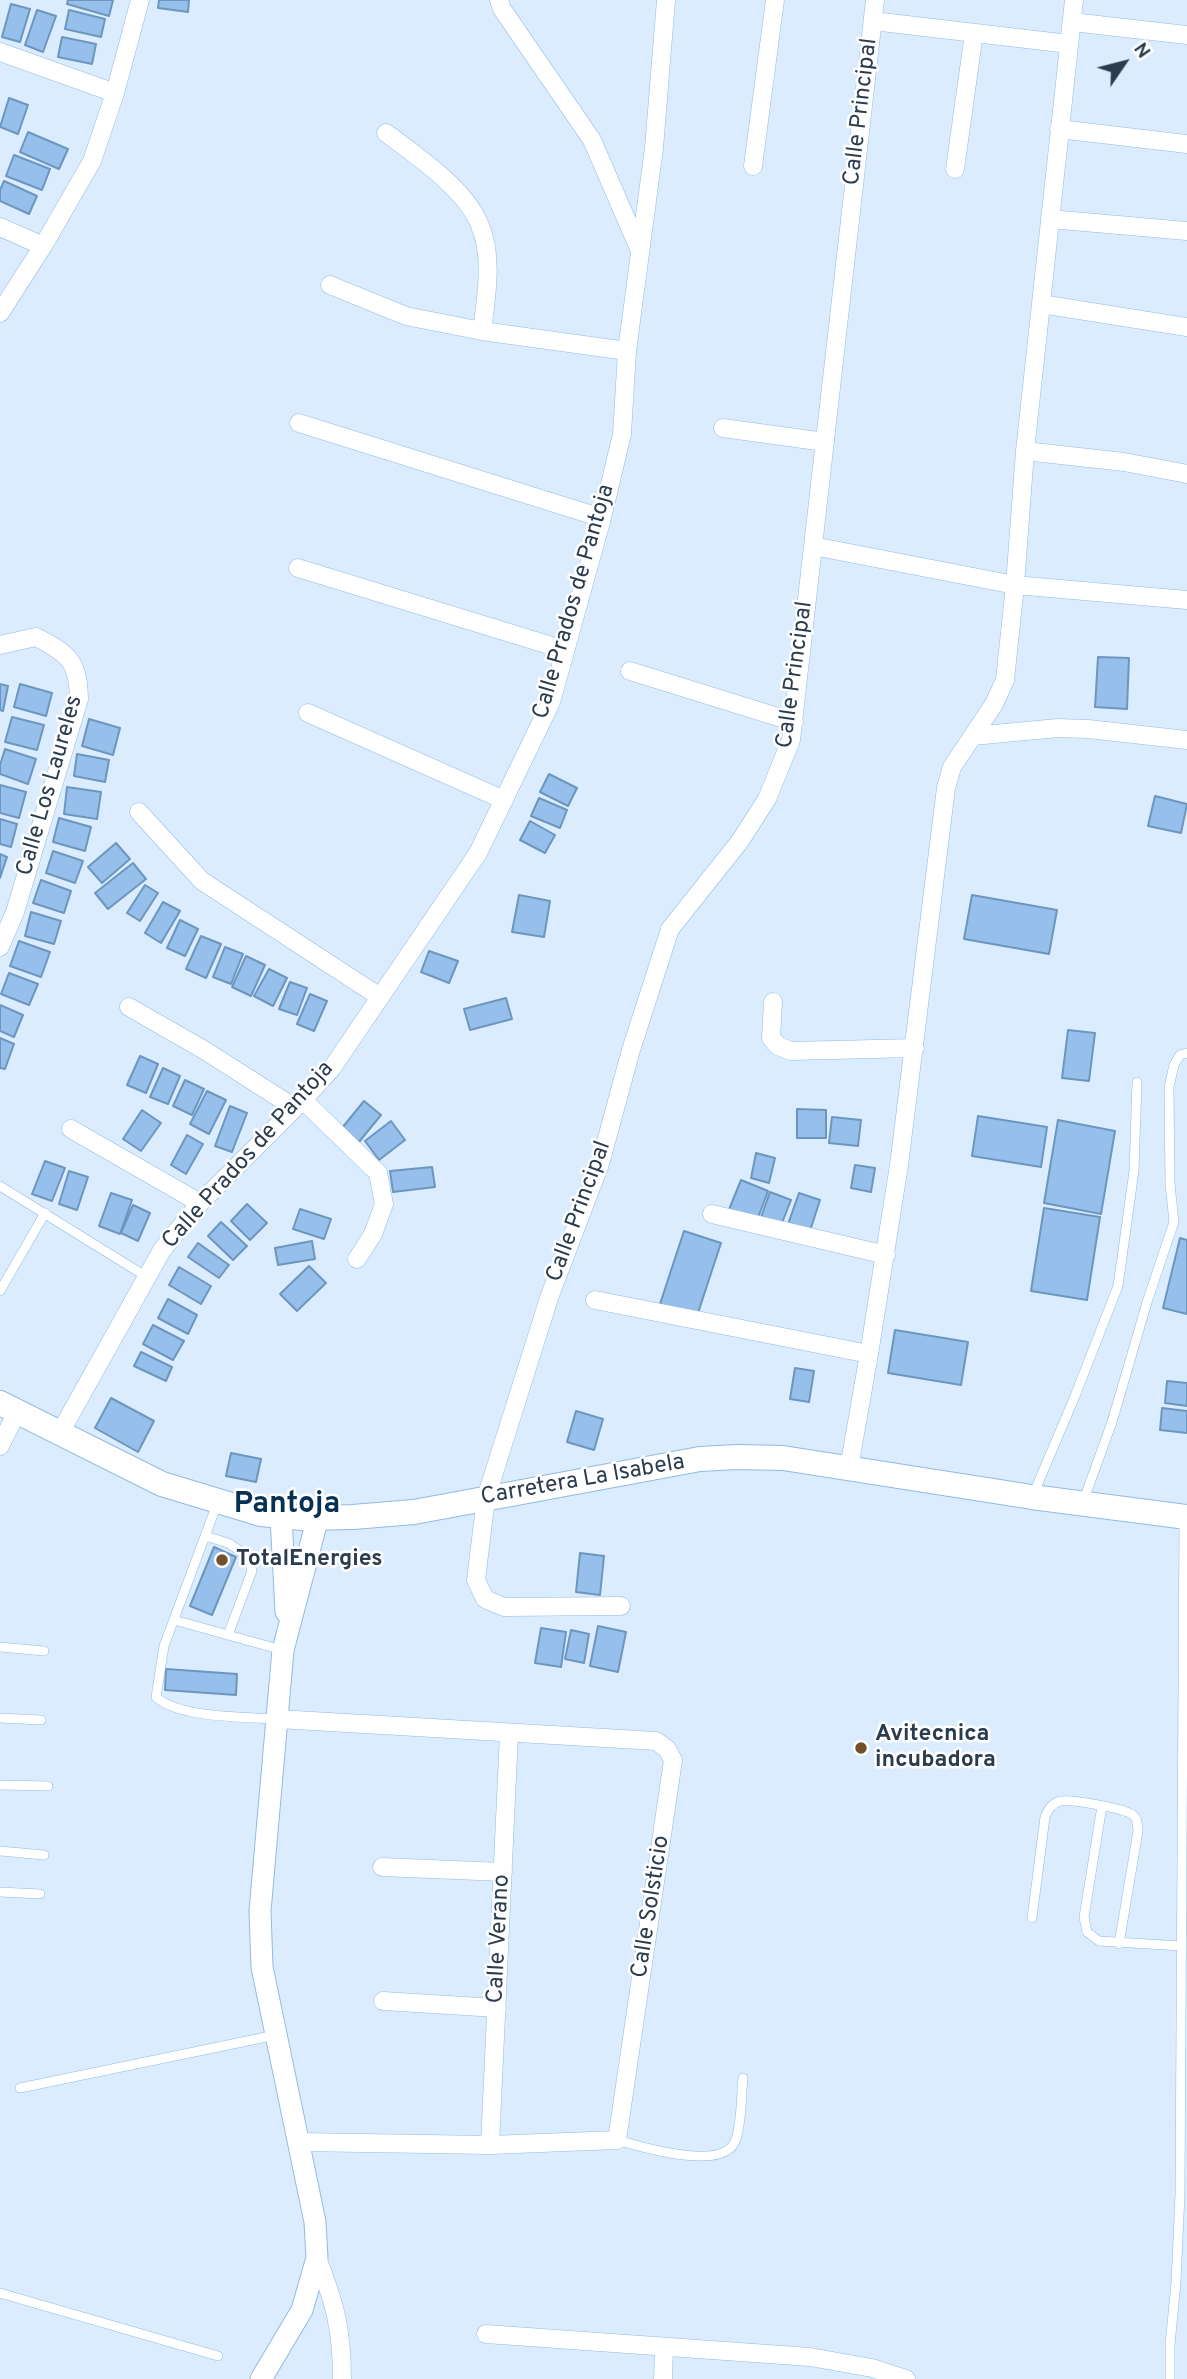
<!DOCTYPE html>
<style>
body{margin:0}
#map{position:relative;width:1187px;height:2379px;overflow:hidden;background:#dbecfe;font-family:Overpass,sans-serif}
canvas{display:block}
.north{position:absolute;left:1089px;top:28px;width:70px;height:70px;-webkit-text-stroke:5px #fff;paint-order:stroke;rotate:55deg;font-size:19px;font-weight:700;line-height:28px;text-align:center;color:#2b3c4e}
.north::after{content:'';display:block;margin:auto;width:24px;height:32px;background:#2b3c4e;clip-path:polygon(50% 0,100% 100%,50% 72%,0 100%)}
</style>
<div id="map">
<canvas width="1187" height="2379"></canvas>
<div class="north">N</div>
</div>
<script>
const ctx = document.querySelector('canvas').getContext('2d');
ctx.lineJoin = 'round';
function fill(path, color) { ctx.fillStyle = color; ctx.fill(path, 'evenodd'); }
function trace(path, color, width, dash) { ctx.strokeStyle = color; ctx.lineWidth = width; ctx.lineCap = dash ? 'butt' : 'round'; ctx.setLineDash(dash || []); ctx.stroke(path); }
function label(font, color, halo, rows, align = 'center') {
  ctx.font = font + ' Overpass,sans-serif'; ctx.lineWidth = 5; ctx.setLineDash([]); ctx.textBaseline = 'middle'; ctx.strokeStyle = halo; ctx.fillStyle = color; for (const [text, x, y, turn = 0] of rows) {
    ctx.save(); ctx.translate(x, y); ctx.rotate((+turn || 0) * Math.PI / 180); ctx.textAlign = isNaN(turn) ? turn : align; if (halo) ctx.strokeText(text, 0, 0); ctx.fillText(text, 0, 0); ctx.restore();
  }
}
const building = new Path2D(`
 M68,0H113L109,16L67,4Z
 M159,0H189L188,12L158,8Z
 M11,4L30,9L20,42L2,37Z
 M37,10L56,16L43,52L25,45Z
 M69,10L105,19L101,37L65,29Z
 M62,37L96,44L92,64L58,57Z
 M9,98L28,105L18,134L0,127Z
 M28,132L68,149L59,169L20,152Z
 M14,155L50,169L42,190L6,176Z
 M4,181L37,196L29,214L0,201V190Z
 M1098,657L1129,658L1127,709L1095,707Z
 M0,684L8,686L3,711L0,710Z
 M20,684L52,693L46,716L14,707Z
 M12,717L44,725L37,750L5,742Z
 M89,719L120,728L113,755L82,746Z
 M5,749L36,759L28,784L0,774V765Z
 M77,754L109,760L105,782L74,776Z
 M549,774L577,788L568,806L540,792Z
 M0,785L26,792L19,818L0,813Z
 M67,787L101,792L97,819L64,814Z
 M1155,796L1187,804L1181,833L1148,826Z
 M539,798L567,810L560,828L531,816Z
 M59,818L91,827L85,851L53,842Z
 M0,819L17,824L11,847L0,844Z
 M530,821L555,835L545,853L520,840Z
 M116,843L130,859L102,883L88,867Z
 M53,851L83,861L75,883L46,873Z
 M0,854L7,857L0,878Z
 M133,863L146,879L108,909L95,893Z
 M41,880L71,891L64,913L33,903Z
 M145,885L158,893L140,921L127,913Z
 M519,895L550,901L544,937L512,932Z
 M972,895L1057,910L1049,954L964,939Z
 M163,902L180,911L161,943L145,933Z
 M31,912L61,921L54,944L25,936Z
 M180,920L198,929L185,956L167,948Z
 M201,936L221,944L206,978L186,969Z
 M19,941L50,952L41,977L10,966Z
 M225,947L243,954L231,984L213,977Z
 M429,951L458,961L449,983L421,972Z
 M246,956L265,965L251,996L232,987Z
 M269,969L287,978L273,1006L254,996Z
 M9,973L38,984L29,1005L1,994Z
 M290,982L307,988L297,1015L279,1009Z
 M310,994L327,1001L314,1031L297,1024Z
 M506,998L512,1019L470,1030L464,1009Z
 M0,1005L23,1015L14,1037L0,1031Z
 M1068,1030L1095,1033L1089,1081L1062,1078Z
 M0,1038L14,1044L5,1069L0,1068Z
 M140,1056L158,1064L146,1093L127,1085Z
 M163,1068L180,1076L168,1104L150,1097Z
 M185,1080L204,1089L192,1115L173,1106Z
 M207,1091L226,1100L209,1134L190,1124Z
 M364,1101L381,1115L359,1142L342,1128Z
 M230,1106L247,1113L232,1152L215,1146Z
 M797,1109L826,1110V1138H797Z
 M142,1110L161,1123L141,1151L123,1139Z
 M978,1116L1047,1127L1041,1167L972,1156Z
 M832,1117L861,1120L858,1146L829,1143Z
 M1058,1120L1115,1131L1101,1214L1044,1203Z
 M391,1121L405,1140L379,1160L365,1141Z
 M187,1135L203,1144L186,1174L171,1165Z
 M756,1153L775,1158L769,1183L751,1178Z
 M45,1161L65,1168L52,1201L32,1194Z
 M855,1165L875,1168L871,1192L851,1188Z
 M432,1167L435,1187L393,1192L390,1171Z
 M69,1171L88,1177L77,1210L59,1204Z
 M741,1180L768,1191L756,1223L728,1212Z
 M770,1192L791,1200L780,1228L760,1220Z
 M111,1193L132,1200L120,1234L99,1226Z
 M799,1193L820,1200L809,1234L787,1227Z
 M247,1204L267,1223L250,1240L231,1221Z
 M133,1205L150,1213L138,1241L121,1233Z
 M1044,1208L1100,1217L1087,1300L1031,1291Z
 M300,1209L331,1219L324,1239L293,1229Z
 M221,1222L247,1246L233,1260L208,1236Z
 M684,1231L721,1243L697,1316L660,1304Z
 M1180,1238L1187,1240V1314L1163,1308Z
 M312,1241L315,1259L278,1265L275,1248Z
 M198,1243L229,1265L219,1278L188,1257Z
 M309,1266L326,1283L297,1311L280,1294Z
 M179,1267L211,1286L201,1304L169,1285Z
 M168,1299L197,1315L188,1334L158,1318Z
 M153,1325L184,1341L173,1360L143,1344Z
 M895,1330L968,1342L961,1385L888,1373Z
 M141,1352L172,1367L166,1381L134,1366Z
 M795,1368L814,1371L809,1402L790,1399Z
 M1167,1381L1187,1383V1406L1165,1403Z
 M111,1398L154,1421L138,1452L95,1428Z
 M1162,1408L1187,1411V1433L1160,1430Z
 M576,1411L603,1419L594,1450L567,1442Z
 M231,1453L261,1459L256,1482L226,1476Z
 M214,1547L236,1557L212,1615L190,1606Z
 M580,1553L604,1556L600,1595L576,1592Z
 M598,1626L626,1632L618,1672L590,1666Z
 M541,1628L566,1632L561,1667L535,1663Z
 M571,1630L589,1634L584,1663L565,1659Z
 M166,1669L237,1674L236,1695L165,1690Z`);
fill(building, '#96c0eb');
trace(building, '#6d96bf', 2);
const service = new Path2D(`
 M0,1186L147,1277
 M0,1291L45,1213
 M1033,1495L1075,1396L1118,1286L1134,1171L1137,1082
 M1083,1502L1112,1422L1148,1299L1174,1222L1170,1184L1169,1087L1174,1065L1180,1055L1187,1053
 M217,1504L164,1646L156,1697C178,1718 246,1717 277,1719
 M205,1536L228,1543L248,1556L252,1571L228,1635
 M174,1620L282,1650
 M0,1647L44,1651
 M0,1718L41,1720
 M0,1785L48,1786
 M1102,1806L1084,1917L1087,1932L1099,1941L1181,1946
 M0,1851L44,1855
 M0,1892L40,1894
 M1032,1918L1045,1817C1048,1810 1051,1804 1060,1801C1070,1799 1124,1808 1133,1815C1138,1819 1137,1825 1138,1831L1119,1944
 M20,2088L276,2035
 M617,2140C641,2147 726,2173 736,2139C742,2120 741,2097 743,2078
 M0,2293L218,2356
 M1170,2379V2345L1176,2282L1180,2194L1184,1517`);
const minor = new Path2D(`
 M499,0L502,9L592,140L640,251
 M873,21L1069,44
 M1072,22L1187,35
 M0,52L115,93
 M1059,129L1187,144
 M386,133C417,156 464,188 479,223C494,256 486,298 482,331
 M753,166L775,0
 M955,169L974,33
 M1050,219L1187,231
 M0,227L43,246
 M330,285L406,316L482,331L627,351
 M1041,304L1187,327
 M0,313L43,246L92,161L115,93L140,0
 M299,423L602,518
 M723,428L825,442
 M1025,451L1124,462L1187,474
 M813,546L1015,585L1187,600
 M298,568L565,650
 M0,645L36,637C69,654 78,661 79,699L15,912L0,947
 M630,671L794,722
 M308,713L504,800
 M973,736L1058,728L1088,729L1187,740
 M139,812L202,881L380,997
 M773,1002L771,1038L778,1046L791,1051L915,1048
 M129,1007L204,1050L295,1108
 M303,1100L378,1173L384,1204L373,1234L357,1259
 M71,1129L200,1203
 M712,1214L886,1255
 M595,1300L869,1354
 M60,1433L162,1250L200,1203L303,1100L332,1068L478,853L551,702L602,518L622,434L627,351L654,148L666,0
 M0,1446L17,1412
 M849,1468L869,1354L899,1165L946,788L952,767L994,704L1005,680L1015,585L1025,451L1074,0
 M621,1606L504,1607L485,1599L476,1580L486,1498L550,1295L600,1164L631,1050L670,929L740,841L767,799L791,740L875,0
 M278,1719L656,1741L667,1749L673,1760L617,2140L490,2145L299,2142
 M382,1867L503,1872
 M383,2001L497,2008
 M490,2145L509,1733
 M317,2258C335,2303 342,2330 342,2379
 M486,2334L810,2357L872,2368L906,2379
 M663,2379L664,2348`);
const tertiary = new Path2D(`
 M281,1516L286,1612
 M261,2379L302,2310L317,2258L315,2222L262,1967L260,1911L283,1650L318,1517`);
const secondary = new Path2D(`
 M0,1403L162,1484L261,1514L302,1518L353,1517L414,1512L700,1459L738,1457L783,1458L1032,1497L1187,1517`);
trace(service, '#90bae5', 10);
trace(minor, '#90bae5', 19);
trace(tertiary, '#90bae5', 23);
trace(secondary, '#90bae5', 26);
trace(service, '#fff', 9);
trace(minor, '#fff', 18);
trace(tertiary, '#fff', 21);
trace(secondary, '#fff', 24);
for (const [x, y, r, color] of [
 [222,1560,7,"#725028"],
 [861,1748,7,"#725028"]
]) { const dot = new Path2D(); dot.arc(x, y, r, 0, 2 * Math.PI); ctx.fillStyle = color; ctx.fill(dot); trace(dot, '#fff', 2.5); }
label('23px', '#2b3c4e', '#fff', [
 ["Calle Principal",862,112,-83],
 ["Calle Prados de Pantoja",575,602,-74],
 ["Calle Principal",796,675,-82],
 ["Calle Los Laureles",51,786,-74],
 ["Calle Prados de Pantoja",249,1156,-48],
 ["Calle Principal",580,1212,-70],
 ["Carretera La Isabela",583,1481,-10],
 ["Calle Solsticio",652,1907,-81],
 ["Calle Verano",500,1939,-87]
]);
label('bold 23px', '#2b3c4e', '#fff', [
 ["TotalEnergies",236,1560],
 ["Avitecnica",875,1735],
 ["incubadora",875,1761]
], 'left');
label('bold 30px', '#073154', '#fff', [
 ["Pantoja",287,1506]
]);
</script>
